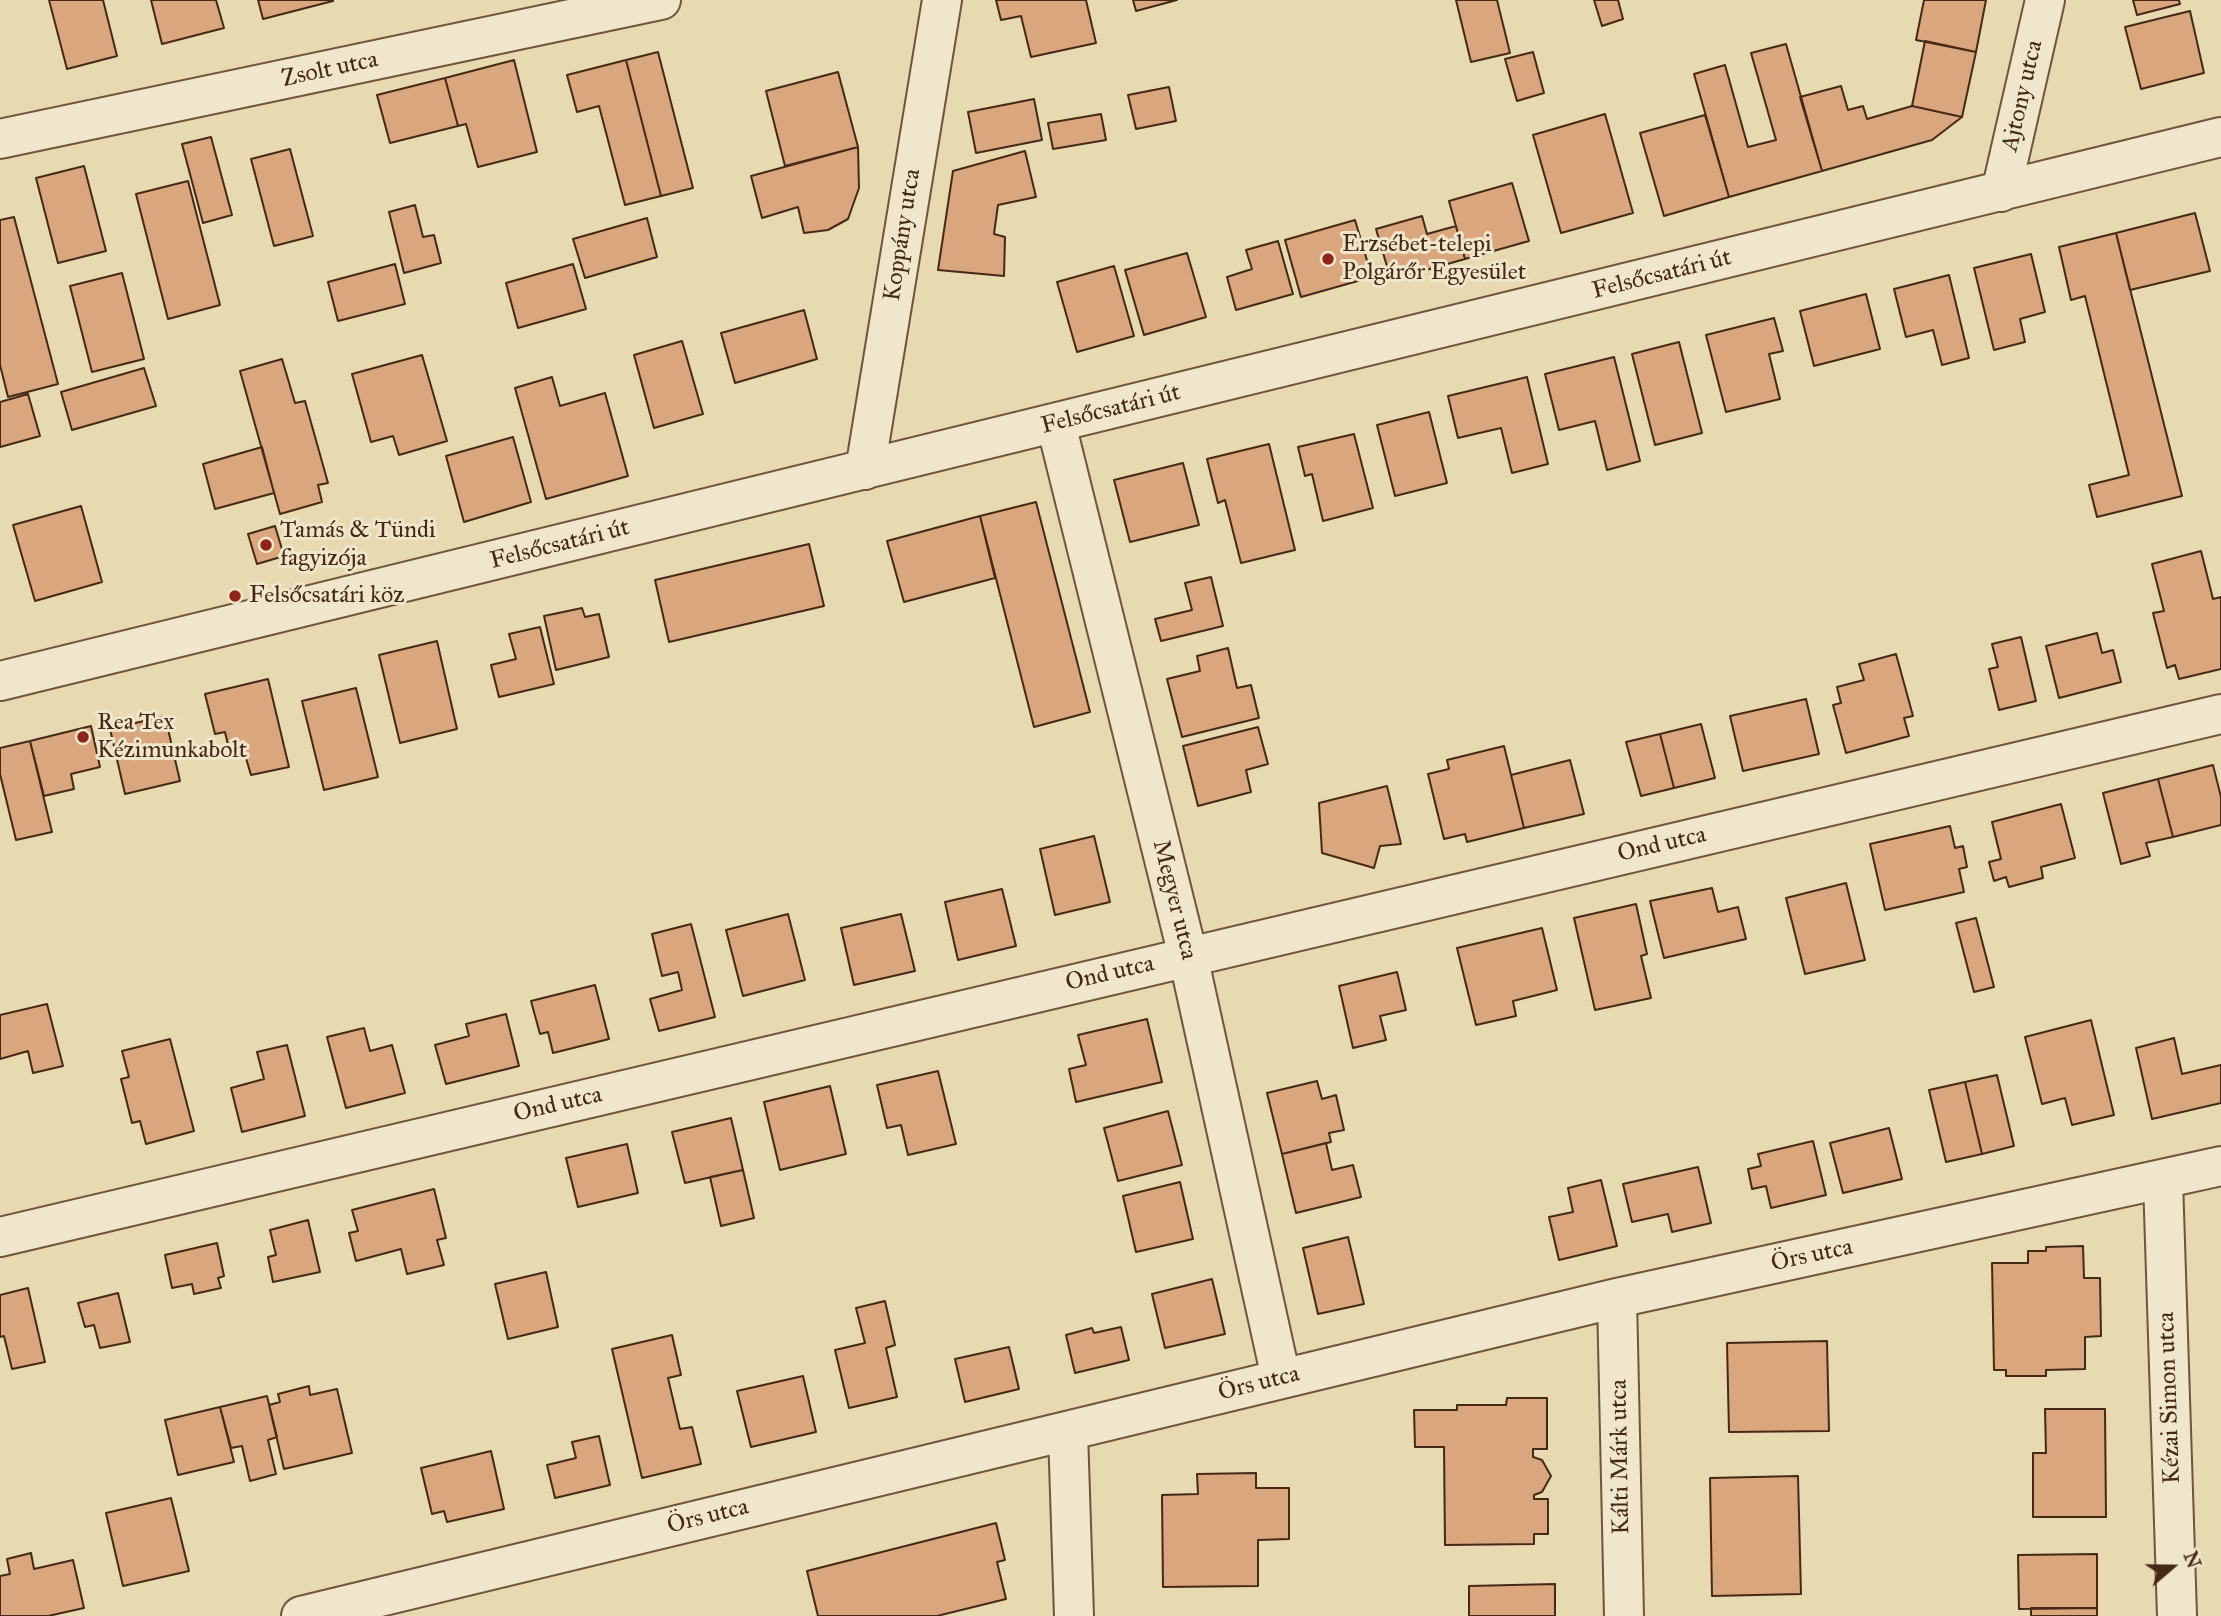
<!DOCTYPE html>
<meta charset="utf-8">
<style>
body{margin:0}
#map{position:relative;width:2221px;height:1616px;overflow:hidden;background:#e7d9b0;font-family:"IM FELL Great Primer",serif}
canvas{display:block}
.north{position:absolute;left:2137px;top:1532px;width:70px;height:70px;-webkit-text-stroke:5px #efe6cc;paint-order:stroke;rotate:70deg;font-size:19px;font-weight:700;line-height:28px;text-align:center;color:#452916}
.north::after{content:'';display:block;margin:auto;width:24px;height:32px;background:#452916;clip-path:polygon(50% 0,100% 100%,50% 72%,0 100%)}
</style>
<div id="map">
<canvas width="2221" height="1616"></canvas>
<div class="north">N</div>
</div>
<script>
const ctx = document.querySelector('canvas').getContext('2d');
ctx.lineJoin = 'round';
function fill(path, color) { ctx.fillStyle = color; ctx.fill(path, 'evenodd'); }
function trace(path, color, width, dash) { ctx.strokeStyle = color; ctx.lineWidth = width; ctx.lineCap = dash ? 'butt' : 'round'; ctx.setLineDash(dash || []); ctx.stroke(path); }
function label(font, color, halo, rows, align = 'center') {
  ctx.font = font + ' "IM FELL Great Primer",serif'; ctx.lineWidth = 6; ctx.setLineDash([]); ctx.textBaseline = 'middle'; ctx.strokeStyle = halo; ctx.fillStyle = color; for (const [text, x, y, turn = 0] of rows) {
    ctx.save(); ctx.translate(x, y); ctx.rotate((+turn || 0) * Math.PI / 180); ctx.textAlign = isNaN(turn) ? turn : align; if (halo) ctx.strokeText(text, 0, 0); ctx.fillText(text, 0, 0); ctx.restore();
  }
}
const building = new Path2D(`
 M49,0H103L117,56L67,69Z
 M151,0H216L224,28L162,44Z
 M258,0H333V1L263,19Z
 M996,0H1086L1096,43L1031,57L1021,16L1001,20Z
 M1133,0H1177L1136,11Z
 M1456,0H1497L1510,53L1471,62Z
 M1594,0H1618L1623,19L1602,26Z
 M1924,0H1986L1976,52L1916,40Z
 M2133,0H2179L2180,4L2137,15Z
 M2190,11L2204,73L2141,89L2125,27Z
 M1925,41L1976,52L1962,117L1912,106Z
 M1786,44L1822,171L1729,197L1694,74L1725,65L1748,147L1776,140L1751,53Z
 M658,52L693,188L661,196L626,60Z
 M1533,52L1544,93L1517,101L1505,59Z
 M514,60L537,152L478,167L466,124L458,126L445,78Z
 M626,60L661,196L625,205L599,106L577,112L567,75Z
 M838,72L858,147L785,166L766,91Z
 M445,78L458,126L390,143L377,95Z
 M1841,86L1848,110L1863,106L1867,119L1912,106L1962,117L1932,140L1822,171L1800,97Z
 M1169,87L1176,121L1136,129L1128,95Z
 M1034,99L1042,140L976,153L968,112Z
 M1101,114L1106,140L1053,149L1048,123Z
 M1605,114L1633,213L1561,233L1533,135Z
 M1705,115L1729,197L1664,216L1640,133Z
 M211,137L232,215L203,223L182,144Z
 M858,147L859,188L848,219L828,230L804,233L798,207L762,218L751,176Z
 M290,149L313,236L274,246L251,159Z
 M1025,151L1036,197L998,205L994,234L1005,237L1004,276L938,270L953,171Z
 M84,166L106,251L58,263L36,178Z
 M188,181L220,305L168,319L136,194Z
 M1512,183L1529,241L1465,259L1449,201Z
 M415,205L423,237L434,235L441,263L404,273L389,212Z
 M2195,213L2210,271L2130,290L2116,233Z
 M1422,216L1427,234L1456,226L1465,259L1391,280L1376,229Z
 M14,217L58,384L8,397L0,365V220Z
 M647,218L657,257L585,278L573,239Z
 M1355,220L1372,277L1301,297L1285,240Z
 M2116,233L2182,496L2097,517L2089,485L2129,475L2085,296L2071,300L2059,247Z
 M1278,241L1293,294L1236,310L1227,277L1252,269L1246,250Z
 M1187,253L1206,317L1144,335L1125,270Z
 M2031,254L2045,312L2020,319L2025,342L1994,350L1974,268Z
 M395,264L405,304L338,321L328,282Z
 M573,264L586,309L518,328L506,283Z
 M1114,266L1134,336L1077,352L1057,282Z
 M122,273L144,359L92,372L70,286Z
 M1949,275L1969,358L1942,365L1933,330L1906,337L1894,289Z
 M1866,294L1880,349L1814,366L1800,311Z
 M804,310L817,359L735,383L721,333Z
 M1774,318L1783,351L1769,354L1780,399L1726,412L1706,335Z
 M682,341L703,414L654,428L634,355Z
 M1679,342L1702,433L1655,445L1632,354Z
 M422,355L447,441L399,455L393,436L371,442L352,374Z
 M1614,357L1640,461L1607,470L1595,421L1559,430L1545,374Z
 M282,359L295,403L305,401L328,483L318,485L322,502L280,514L240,371Z
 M144,368L156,406L72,430L61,392Z
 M552,377L560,406L605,393L628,476L546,499L515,388Z
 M1527,377L1548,464L1512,473L1501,428L1458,438L1448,396Z
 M28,394L40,436L0,447V402Z
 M1429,412L1447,483L1395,496L1377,425Z
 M1354,434L1373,508L1323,521L1312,474L1305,476L1298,447Z
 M513,437L531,502L464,522L446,456Z
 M1269,444L1295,550L1241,563L1225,500L1218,503L1207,459Z
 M262,447L274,493L215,509L203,464Z
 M1183,463L1199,525L1130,542L1114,480Z
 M1036,502L1090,712L1034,727L980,516Z
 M81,506L102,582L35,601L13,525Z
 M980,516L995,578L904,602L887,541Z
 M275,526L284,556L257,564L248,534Z
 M809,544L824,606L669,642L655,580Z
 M2201,551L2213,599L2221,597V669L2179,679L2175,665L2167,668L2153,613L2164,611L2152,564Z
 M1211,577L1223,626L1161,641L1155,619L1192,610L1185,583Z
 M582,608L585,617L599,614L609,657L556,670L544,616Z
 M540,627L554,684L499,697L491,665L516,659L509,634Z
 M2097,633L2102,653L2113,650L2121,682L2059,698L2046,646Z
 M2021,637L2036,701L1999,710L1989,669L1998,667L1992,644Z
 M437,641L457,729L400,743L379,655Z
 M1228,648L1237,688L1251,685L1259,718L1182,737L1167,679L1200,671L1197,656Z
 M1896,654L1913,716L1904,718L1909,736L1846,753L1833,705L1841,703L1837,687L1864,680L1859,664Z
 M268,679L289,767L251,775L245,755L231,758L225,732L215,734L205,694Z
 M356,688L378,777L324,790L302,701Z
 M1806,699L1819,754L1743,771L1730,716Z
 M165,716L180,781L125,794L110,729Z
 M1701,724L1715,778L1674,788L1660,734Z
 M91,726L100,767L71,774L74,789L44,796L30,741Z
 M1258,727L1268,764L1246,770L1251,792L1198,806L1183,746Z
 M1660,734L1674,788L1641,796L1626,742Z
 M30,741L52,832L16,840L0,774V748Z
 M1504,746L1524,828L1467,842L1465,834L1444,839L1428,774L1449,769L1447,760Z
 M1570,760L1584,814L1524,828L1511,775Z
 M2213,765L2221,797V825L2173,837L2158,779Z
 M2158,779L2173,837L2146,843L2150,856L2121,864L2103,793Z
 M1387,786L1401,844L1380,846L1374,868L1322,853L1319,803Z
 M2061,804L2075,858L2041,867L2043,878L2009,887L2006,877L1994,881L1989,862L2001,859L1992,822Z
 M1950,826L1955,848L1963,846L1967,867L1959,869L1964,892L1885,910L1870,844Z
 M1094,836L1110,902L1055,915L1040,849Z
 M1846,883L1865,960L1805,974L1786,898Z
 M1712,888L1718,912L1738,907L1746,939L1664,958L1650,901Z
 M1002,889L1016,946L958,960L945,902Z
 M1636,904L1647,954L1641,956L1651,998L1595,1010L1574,918Z
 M788,914L805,980L743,996L726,930Z
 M901,914L915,971L854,985L841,928Z
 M1976,918L1994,987L1974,992L1956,923Z
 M691,924L715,1017L659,1031L650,999L682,990L678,972L662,976L652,934Z
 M1542,928L1557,990L1513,1001L1516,1016L1476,1025L1457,948Z
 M1397,972L1406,1010L1380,1016L1386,1040L1353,1048L1339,986Z
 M595,985L609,1039L553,1053L548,1032L540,1034L531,1001Z
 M47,1004L63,1066L33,1073L28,1051L0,1059V1015Z
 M506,1014L519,1066L446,1084L435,1045L469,1036L466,1024Z
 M1147,1019L1162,1082L1076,1102L1069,1069L1086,1065L1078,1035Z
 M2091,1020L2114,1115L2072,1125L2065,1098L2042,1104L2025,1037Z
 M364,1028L370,1051L392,1045L405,1093L346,1108L327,1037Z
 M2174,1038L2182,1074L2221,1065V1103L2152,1119L2136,1048Z
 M170,1039L194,1131L146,1144L140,1121L132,1123L121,1079L129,1077L122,1051Z
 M287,1045L305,1116L242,1132L231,1088L264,1079L257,1052Z
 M938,1071L956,1144L908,1155L901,1125L887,1128L877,1085Z
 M1997,1075L2014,1146L1982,1154L1965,1082Z
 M1317,1081L1322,1099L1336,1095L1344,1130L1329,1133L1331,1142L1282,1154L1267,1093Z
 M1965,1082L1982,1154L1946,1162L1929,1090Z
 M830,1086L846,1154L780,1170L764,1102Z
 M1168,1111L1182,1165L1118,1181L1104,1128Z
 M731,1118L743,1170L685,1183L672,1132Z
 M1889,1128L1902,1179L1843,1193L1830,1143Z
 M1813,1141L1826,1195L1771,1208L1766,1186L1752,1189L1748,1169L1761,1166L1758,1154Z
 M1326,1143L1332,1170L1353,1165L1361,1197L1296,1213L1282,1154Z
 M627,1144L638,1193L578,1207L566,1158Z
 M1698,1167L1711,1223L1672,1232L1668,1214L1632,1222L1623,1184Z
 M743,1170L754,1218L721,1226L710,1177Z
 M1601,1180L1617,1246L1559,1260L1549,1217L1573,1212L1568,1188Z
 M1180,1182L1193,1239L1136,1252L1123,1196Z
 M434,1189L446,1238L437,1240L444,1265L407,1274L401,1249L356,1261L349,1233L358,1231L352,1210Z
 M308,1220L320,1272L273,1282L268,1257L276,1255L270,1230Z
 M1348,1237L1364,1304L1318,1314L1303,1248Z
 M217,1243L224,1276L218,1278L221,1288L194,1294L192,1284L172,1288L165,1255Z
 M2083,1246L2084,1278H2100L2101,1336L2085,1337V1369L2046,1370V1376H2006V1370H1994L1992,1263H2028V1251H2046V1247Z
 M546,1272L558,1327L508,1339L495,1284Z
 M1212,1279L1225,1334L1165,1348L1152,1294Z
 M28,1288L45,1362L12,1369L4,1336L0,1337V1295Z
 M118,1293L130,1342L100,1348L94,1325L85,1327L78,1303Z
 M885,1301L895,1345L886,1348L897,1397L849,1408L835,1350L865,1343L856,1308Z
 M1121,1327L1129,1360L1075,1373L1066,1335L1092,1328L1094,1333Z
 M672,1335L681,1375L668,1378L680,1429L692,1427L701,1464L642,1478L612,1349Z
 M1827,1341L1829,1431L1729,1432L1727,1343Z
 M1009,1347L1019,1389L965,1402L955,1359Z
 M803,1376L816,1432L751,1447L737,1391Z
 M309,1386L310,1395L337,1389L352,1453L284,1469L269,1405L280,1402L278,1394Z
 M267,1396L277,1437L268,1440L276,1474L250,1481L242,1446L231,1448L220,1407Z
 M1507,1398H1547V1449H1533V1457L1542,1460L1551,1476L1542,1492L1534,1495V1499H1548V1534H1534V1544L1445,1545L1444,1447H1415L1414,1410H1457V1405H1506Z
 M220,1407L234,1462L178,1475L165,1420Z
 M2045,1409H2105L2106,1517H2033V1453H2046Z
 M599,1436L610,1485L555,1498L547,1465L576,1458L572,1442Z
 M491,1451L504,1509L447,1522L444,1511L432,1514L421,1468Z
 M1256,1473V1488H1289V1539L1258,1540V1586L1163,1587L1162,1495L1198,1494L1197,1474Z
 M1798,1476L1801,1594L1712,1596L1710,1478Z
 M171,1498L189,1571L123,1586L106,1513Z
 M996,1523L1005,1560L997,1562L1006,1599L937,1616H818L807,1571Z
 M31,1553L34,1569L73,1560L84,1608L48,1616H0V1576L10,1574L7,1559Z
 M2097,1554V1608L2019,1609L2018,1555Z
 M1555,1584V1616H1469V1586Z
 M2031,1608H2097V1616H2031Z`);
fill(building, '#d9a67e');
trace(building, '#452916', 2);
const minor = new Path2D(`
 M0,139L661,0
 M2001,192L2045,0
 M1056,424L1188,956L1281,1378
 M865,470L942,0
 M0,681L2221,137
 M2163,1180L2177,1616
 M0,1237L2221,714
 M1617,1298L1624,1616
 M1068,1432L1074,1616
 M301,1616L1617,1298L2221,1166`);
trace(minor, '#6e553c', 42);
trace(minor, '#efe6cc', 38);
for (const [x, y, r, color] of [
 [1328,259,7,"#8f2418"],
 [266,545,7,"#8f2418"],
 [235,596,7,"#8f2418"],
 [83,737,7,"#8f2418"]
]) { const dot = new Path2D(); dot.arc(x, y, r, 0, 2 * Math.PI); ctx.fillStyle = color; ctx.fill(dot); trace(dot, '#efe6cc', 2.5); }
label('24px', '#452916', '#efe6cc', [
 ["Zsolt utca",330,70,-12],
 ["Ajtony utca",2023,96,-77],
 ["Koppány utca",903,235,-81],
 ["Felsőcsatári út",1662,275,-14],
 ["Felsőcsatári út",1111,410,-14],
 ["Felsőcsatári út",560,545,-14],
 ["Ond utca",1662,845,-13],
 ["Megyer utca",1174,900,76],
 ["Ond utca",1110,974,-13],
 ["Ond utca",558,1105,-13],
 ["Örs utca",1812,1256,-12],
 ["Örs utca",1259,1384,-14],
 ["Kézai Simon utca",2170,1398,-92],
 ["Kálti Márk utca",1621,1457,-91],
 ["Örs utca",708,1517,-14]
]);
label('24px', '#452916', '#efe6cc', [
 ["Erzsébet-telepi",1342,245],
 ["Polgárőr Egyesület",1342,273],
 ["Tamás & Tündi",280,531],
 ["fagyizója",280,559],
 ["Felsőcsatári köz",249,596],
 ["Rea Tex",97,723],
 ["Kézimunkabolt",97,751]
], 'left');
</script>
